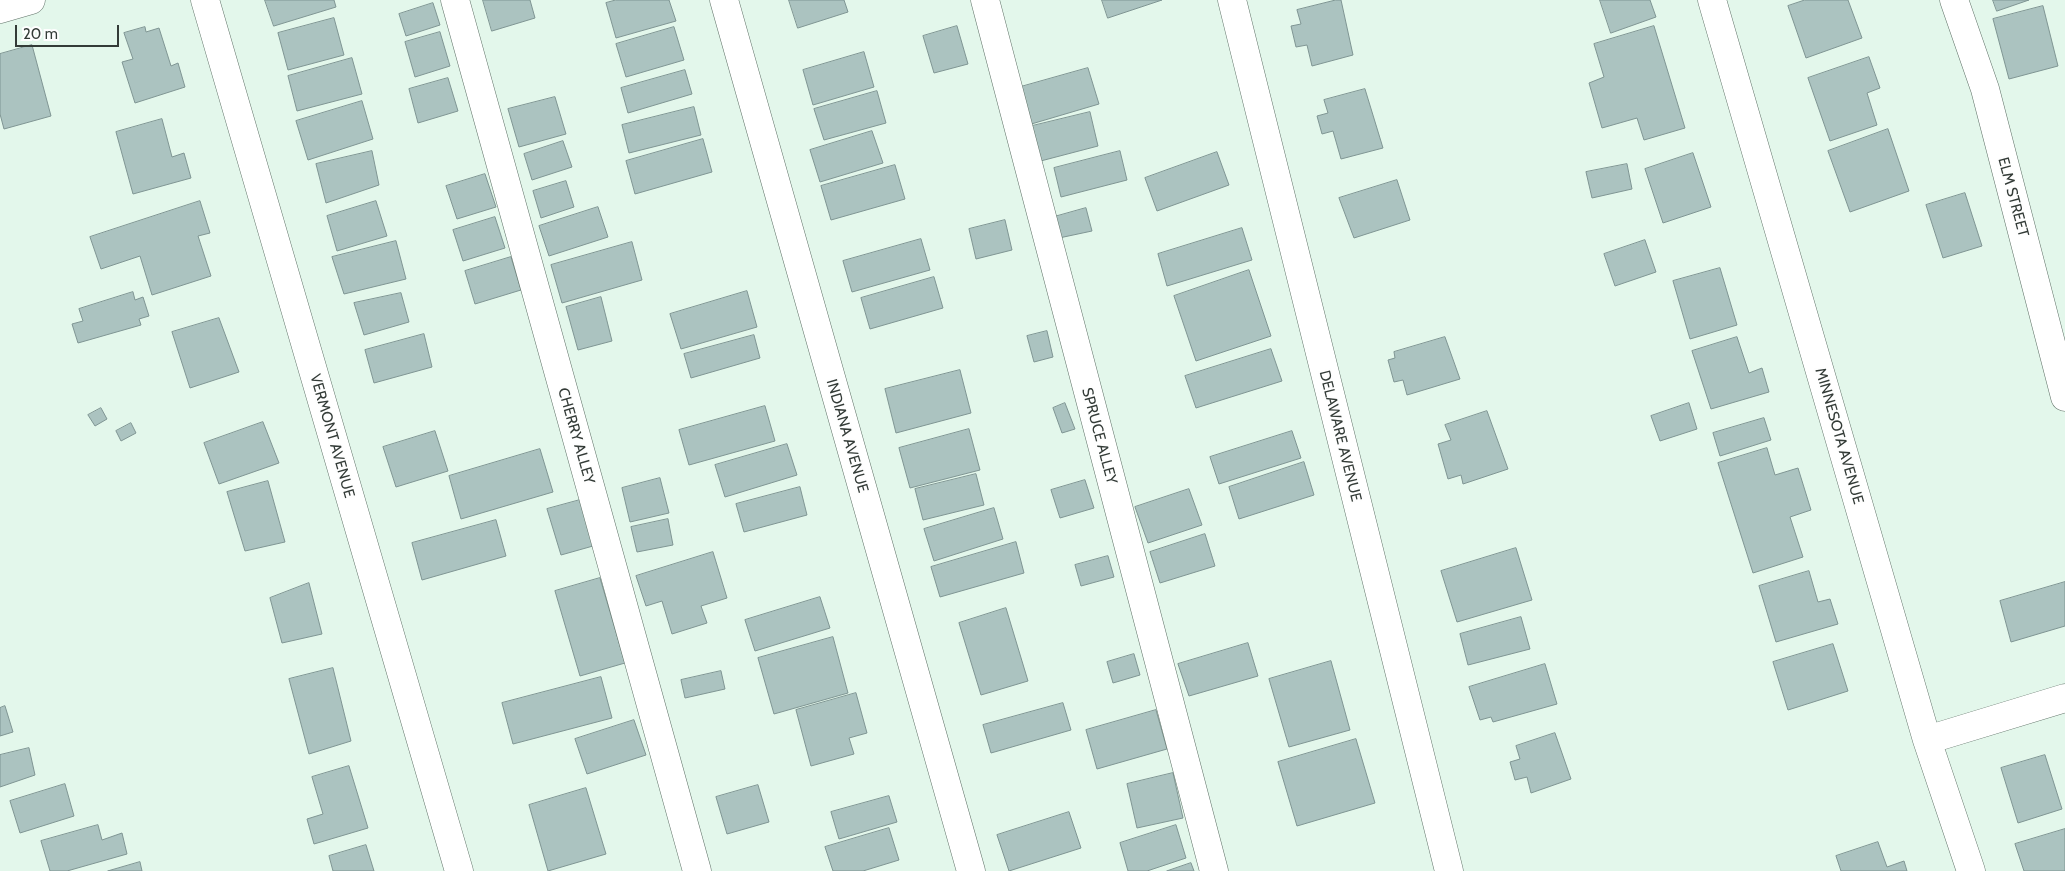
<!DOCTYPE html>
<style>
body{margin:0}
#map{position:relative;width:2065px;height:871px;overflow:hidden;background:#e3f7eb;font-family:Cabin,sans-serif}
canvas{display:block}
.scale{position:absolute;left:15px;top:25px;width:104px;height:22px;box-sizing:border-box;border:2px solid #333b37;border-top:0;padding-left:6px;font-size:15px;line-height:18px;white-space:nowrap;color:#333b37;-webkit-text-stroke:4px #fefefe;paint-order:stroke}
</style>
<div id="map">
<canvas width="2065" height="871"></canvas>
<div class="scale">20 m</div>
</div>
<script>
const ctx = document.querySelector('canvas').getContext('2d');
ctx.lineJoin = 'round';
function fill(path, color) { ctx.fillStyle = color; ctx.fill(path, 'evenodd'); }
function trace(path, color, width, dash) { ctx.strokeStyle = color; ctx.lineWidth = width; ctx.lineCap = dash ? 'butt' : 'round'; ctx.setLineDash(dash || []); ctx.stroke(path); }
function label(font, color, halo, rows, align = 'center') {
  ctx.font = font + ' Cabin,sans-serif'; ctx.lineWidth = 4; ctx.setLineDash([]); ctx.textBaseline = 'middle'; ctx.strokeStyle = halo; ctx.fillStyle = color; for (const [text, x, y, turn = 0] of rows) {
    ctx.save(); ctx.translate(x, y); ctx.rotate((+turn || 0) * Math.PI / 180); ctx.textAlign = isNaN(turn) ? turn : align; if (halo) ctx.strokeText(text, 0, 0); ctx.fillText(text, 0, 0); ctx.restore();
  }
}
const building = new Path2D(`
 M265,0H334L336,7L274,26Z
 M483,0H530L535,18L492,31Z
 M616,0H669L676,21L616,38L606,3Z
 M789,0H844L848,12L798,28Z
 M1102,0H1162L1108,18Z
 M1336,0H1341L1353,55L1312,66L1307,45L1296,47L1291,26L1301,24L1297,10Z
 M1600,0H1650L1656,17L1611,33Z
 M1805,0H1848L1862,38L1806,58L1788,6Z
 M1993,0H2029L1997,11Z
 M433,3L440,25L406,36L399,14Z
 M2043,6L2058,66L2009,79L1993,19Z
 M334,18L344,55L288,70L278,33Z
 M957,26L968,64L934,73L923,36Z
 M1654,26L1685,128L1644,140L1637,118L1602,128L1589,83L1604,77L1594,44Z
 M145,27L146,32L159,28L171,66L178,63L185,87L135,103L122,62L133,59L124,33Z
 M674,27L684,60L626,77L616,44Z
 M440,32L450,66L415,77L405,42Z
 M32,45L51,116L4,129L0,114V54Z
 M864,52L874,87L813,105L803,70Z
 M1869,57L1880,88L1867,93L1877,125L1830,141L1808,78Z
 M352,58L362,94L297,111L288,76Z
 M1088,68L1099,104L1028,125L1017,88Z
 M685,70L692,94L628,113L621,88Z
 M448,78L458,111L418,123L409,89Z
 M1365,89L1383,148L1341,159L1333,131L1322,134L1317,116L1328,113L1324,100Z
 M877,91L886,123L824,140L814,109Z
 M555,97L566,134L519,147L508,109Z
 M362,101L373,139L308,160L296,121Z
 M694,107L701,135L629,153L622,125Z
 M1090,112L1098,146L1033,163L1024,128Z
 M162,119L172,157L184,153L191,178L133,194L116,132Z
 M1888,129L1909,191L1850,212L1828,151Z
 M872,131L883,163L820,182L810,150Z
 M703,139L712,172L635,194L626,161Z
 M563,141L572,167L532,180L524,154Z
 M372,151L379,185L326,203L316,164Z
 M1120,151L1127,180L1061,197L1054,168Z
 M1217,152L1229,185L1157,211L1145,178Z
 M1693,153L1711,207L1663,223L1645,169Z
 M1627,164L1632,189L1592,198L1586,172Z
 M895,165L905,199L831,220L821,186Z
 M485,174L496,207L457,219L446,186Z
 M1397,180L1410,220L1354,238L1339,198Z
 M566,181L574,207L541,218L533,191Z
 M1965,193L1982,246L1943,258L1926,205Z
 M200,201L210,233L198,236L211,276L152,295L140,256L101,269L90,237Z
 M376,201L387,236L337,251L327,216Z
 M598,207L608,237L549,256L539,226Z
 M1086,208L1092,231L1059,238L1054,217Z
 M495,217L505,248L463,261L453,230Z
 M1005,220L1012,250L976,259L969,229Z
 M1242,228L1252,260L1167,286L1158,254Z
 M921,239L930,270L852,292L843,261Z
 M1645,240L1656,272L1615,286L1604,254Z
 M396,241L406,279L344,294L332,257Z
 M632,242L642,280L562,303L551,265Z
 M511,257L521,290L475,304L465,271Z
 M1720,268L1737,325L1690,339L1673,281Z
 M1249,270L1271,336L1196,361L1174,296Z
 M934,277L943,308L870,329L861,298Z
 M747,291L757,327L681,349L670,314Z
 M133,292L135,300L143,297L149,316L139,319L141,325L78,343L72,324L83,321L79,309Z
 M401,293L409,322L364,335L354,303Z
 M601,297L612,341L578,350L566,307Z
 M219,318L239,372L190,388L172,332Z
 M1047,331L1053,357L1034,362L1027,336Z
 M424,334L432,367L374,383L365,350Z
 M754,335L760,358L691,378L684,354Z
 M1445,337L1460,379L1407,395L1403,380L1394,382L1388,360L1395,358L1394,352Z
 M1737,337L1749,373L1762,368L1769,392L1711,409L1692,351Z
 M1271,349L1282,381L1196,408L1185,376Z
 M960,370L971,413L896,433L885,389Z
 M1065,403L1075,429L1062,433L1053,408Z
 M1689,403L1697,429L1660,441L1651,416Z
 M765,406L775,441L689,465L679,430Z
 M101,408L107,419L95,426L88,415Z
 M1487,411L1508,469L1463,484L1461,475L1448,479L1438,444L1451,440L1445,425Z
 M1764,418L1771,440L1720,456L1713,433Z
 M263,422L279,463L219,484L204,443Z
 M131,423L136,433L121,441L116,431Z
 M969,429L980,470L910,488L899,448Z
 M435,431L448,471L396,487L383,447Z
 M1292,431L1301,458L1219,484L1210,457Z
 M787,444L797,475L725,497L715,465Z
 M1767,448L1775,475L1798,468L1811,510L1790,517L1803,557L1753,573L1718,463Z
 M540,449L553,492L461,519L449,476Z
 M1304,462L1314,495L1239,519L1229,487Z
 M976,474L984,505L923,520L915,489Z
 M660,478L669,513L630,522L622,488Z
 M1085,480L1094,508L1060,518L1051,490Z
 M268,481L285,542L245,551L227,492Z
 M800,487L807,515L744,532L736,504Z
 M1189,489L1202,525L1148,543L1135,507Z
 M580,500L593,546L561,555L547,509Z
 M994,508L1003,539L934,561L924,529Z
 M668,519L673,545L637,552L631,527Z
 M496,520L506,556L422,580L412,543Z
 M1205,534L1215,566L1160,583L1150,552Z
 M1016,542L1024,573L940,597L931,567Z
 M1516,548L1532,600L1457,622L1441,571Z
 M713,552L727,598L701,606L707,623L672,634L662,601L646,606L636,576Z
 M1108,556L1114,577L1081,586L1075,565Z
 M1809,571L1818,602L1830,599L1838,624L1776,642L1759,586Z
 M600,578L625,663L580,676L555,591Z
 M2065,582V626L2011,642L2000,601Z
 M309,583L322,634L282,643L270,598Z
 M820,597L830,628L755,651L745,620Z
 M1006,608L1028,681L981,695L959,623Z
 M1521,617L1530,649L1468,665L1460,634Z
 M833,637L848,693L774,714L758,658Z
 M1248,643L1258,676L1189,696L1178,664Z
 M1833,644L1848,691L1788,710L1773,662Z
 M1134,654L1140,675L1113,683L1107,662Z
 M1331,661L1350,730L1289,747L1269,679Z
 M1545,664L1557,704L1493,722L1491,717L1480,720L1469,687Z
 M333,668L351,741L309,754L289,679Z
 M721,671L725,689L685,698L681,680Z
 M601,677L612,718L513,744L502,703Z
 M856,693L867,733L849,738L854,754L811,766L796,710Z
 M1063,703L1071,730L991,753L983,725Z
 M5,706L13,732L0,736V708Z
 M1156,710L1167,749L1097,769L1086,730Z
 M634,720L646,755L587,774L575,739Z
 M1555,733L1571,779L1531,793L1527,777L1515,780L1510,762L1520,759L1516,746Z
 M1356,739L1375,803L1297,826L1278,762Z
 M29,748L35,775L0,787V755Z
 M2045,755L2062,809L2018,823L2001,768Z
 M349,766L368,828L314,844L307,819L323,814L312,777Z
 M1173,773L1183,818L1137,828L1127,784Z
 M65,784L74,816L20,833L10,801Z
 M758,785L769,822L727,834L716,797Z
 M586,788L606,854L548,871L529,805Z
 M889,796L897,822L839,839L831,812Z
 M1069,812L1081,848L1009,871L997,835Z
 M98,825L102,840L122,833L127,854L67,871H50L41,841Z
 M1176,825L1186,858L1147,871H1128L1120,843Z
 M889,828L899,860L863,871H833L825,847Z
 M2065,829V871H2024L2015,844Z
 M1878,842L1887,867L1904,861L1907,871H1841L1836,856Z
 M366,845L374,871H333L329,856Z
 M140,862L142,871H108Z
 M1191,863L1194,871H1167Z`);
fill(building, '#abc3c0');
trace(building, '#7f9593', 1);
const minor = new Path2D(`
 M205,0L459,871
 M455,0L697,871
 M724,0L971,871
 M985,0L1214,871
 M1232,0L1449,871
 M1712,0L1927,740L1971,871
 M1954,0L1985,89L2065,397
 M0,9L31,0
 M1927,740L2065,698`);
trace(minor, '#607268', 29);
trace(minor, '#fff', 28);
label('15px', '#333b37', '#fefefe', [
 ["ELM STREET",2013,197,75],
 ["VERMONT AVENUE",332,436,74],
 ["CHERRY ALLEY",576,436,74],
 ["INDIANA AVENUE",847,436,74],
 ["SPRUCE ALLEY",1099,436,75],
 ["DELAWARE AVENUE",1340,436,76],
 ["MINNESOTA AVENUE",1839,436,74]
]);
</script>
